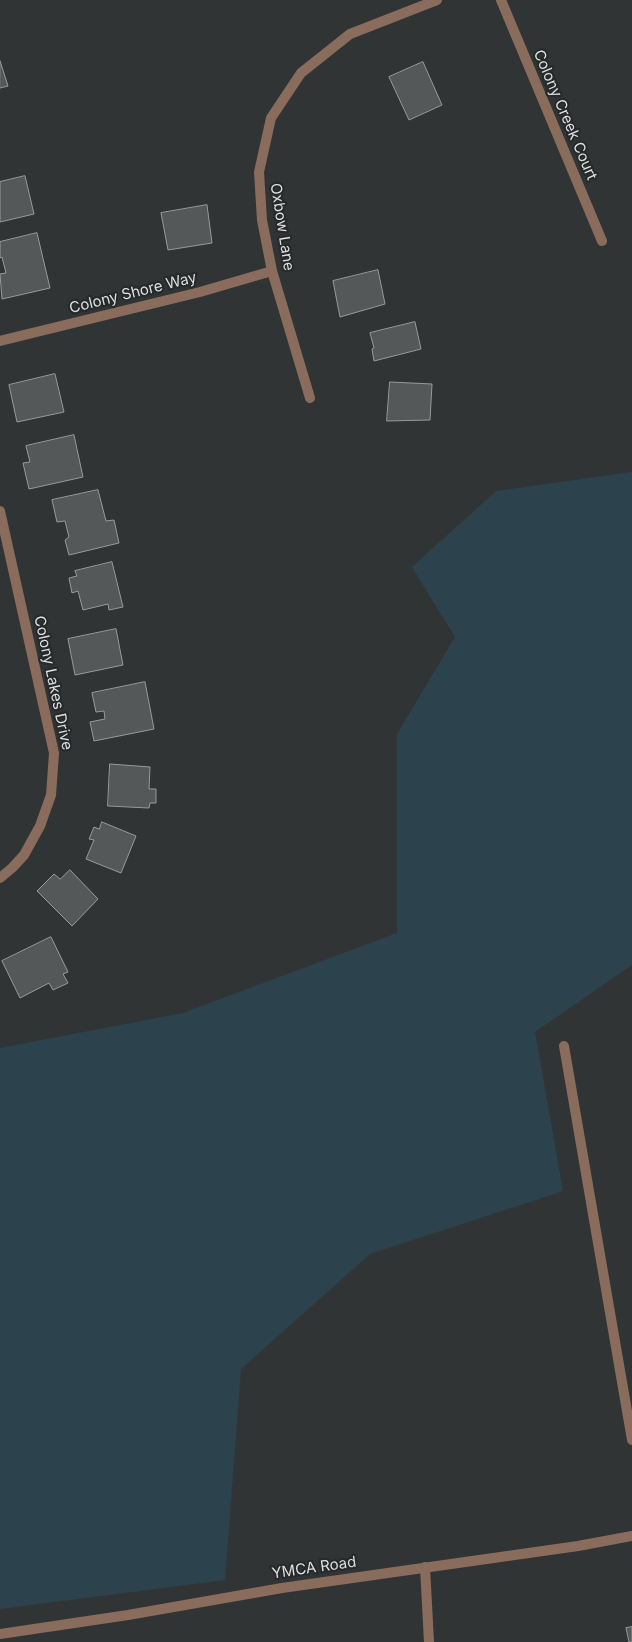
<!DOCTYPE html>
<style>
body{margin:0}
canvas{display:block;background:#313435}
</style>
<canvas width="632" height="1642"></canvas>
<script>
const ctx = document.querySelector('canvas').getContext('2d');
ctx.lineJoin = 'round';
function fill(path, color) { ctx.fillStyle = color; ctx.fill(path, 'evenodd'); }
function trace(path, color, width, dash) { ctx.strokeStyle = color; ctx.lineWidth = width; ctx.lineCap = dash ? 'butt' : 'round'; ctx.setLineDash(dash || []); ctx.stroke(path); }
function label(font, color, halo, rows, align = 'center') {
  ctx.font = font + ' Inter,sans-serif'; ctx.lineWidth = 4.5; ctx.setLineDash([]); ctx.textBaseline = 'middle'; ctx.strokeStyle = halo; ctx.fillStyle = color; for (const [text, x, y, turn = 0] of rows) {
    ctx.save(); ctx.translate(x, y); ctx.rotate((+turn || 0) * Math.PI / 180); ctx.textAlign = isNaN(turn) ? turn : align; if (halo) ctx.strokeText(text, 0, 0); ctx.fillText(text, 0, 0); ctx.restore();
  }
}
fill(new Path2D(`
 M632,472V965L535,1032L563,1191L370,1254L241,1369L225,1580L0,1609V1048L183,1013L397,933V734L455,637L412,567L496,491Z`), '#2c424c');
const building = new Path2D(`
 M0,61L8,86L0,88Z
 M423,62L442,105L409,120L389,77Z
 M25,176L34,214L0,222V182Z
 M207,205L212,243L168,250L161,213Z
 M37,233L50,288L2,299L0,274L6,273L2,257L0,258V242Z
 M378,270L385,304L340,317L333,281Z
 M415,322L421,349L374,361L372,349L374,348L370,333Z
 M55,374L64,412L17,422L9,385Z
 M390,382L432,384L430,420L387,421Z
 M74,435L83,477L29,489L23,463L30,462L26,446Z
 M98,490L106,521L114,520L119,543L69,555L65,540L69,537L65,521L57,522L52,500Z
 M112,562L123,607L109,610L108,604L83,610L78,591L72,593L69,578L77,576L75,571Z
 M116,629L123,665L75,675L68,639Z
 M145,682L154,729L94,741L90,722L105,719L104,711L96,712L92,693Z
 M110,764L150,767L149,789H156V803H150L149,808L108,806Z
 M102,822L136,836L121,873L86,859L94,840L89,839L94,827L99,829Z
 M70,870L98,899L72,926L37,891L54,874L60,879Z
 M51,937L68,972L63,974L68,983L53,990L49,983L20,998L2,961Z
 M632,1627V1642H629L626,1628Z`);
fill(building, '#555859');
trace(building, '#979a9b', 1);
trace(new Path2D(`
 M564,1046L632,1440`), '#8a6c5d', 10);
trace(new Path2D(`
 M501,0L602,241
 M0,341L200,292L272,271
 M310,398L272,271L262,220L259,172L271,118L301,73L350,34L437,0
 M0,511L54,753L51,795L40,826L24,855L12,868L0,878
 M425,1567L429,1642
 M0,1634L128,1615L282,1588L578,1546L632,1536`), '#8a6c5d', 10);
label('15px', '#dedfe0', '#272a2b', [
 ["Colony Creek Court",565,115,67],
 ["Oxbow Lane",282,227,81],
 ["Colony Shore Way",133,293,-14],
 ["Colony Lakes Drive",53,683,78],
 ["YMCA Road",314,1568,-8]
]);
</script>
